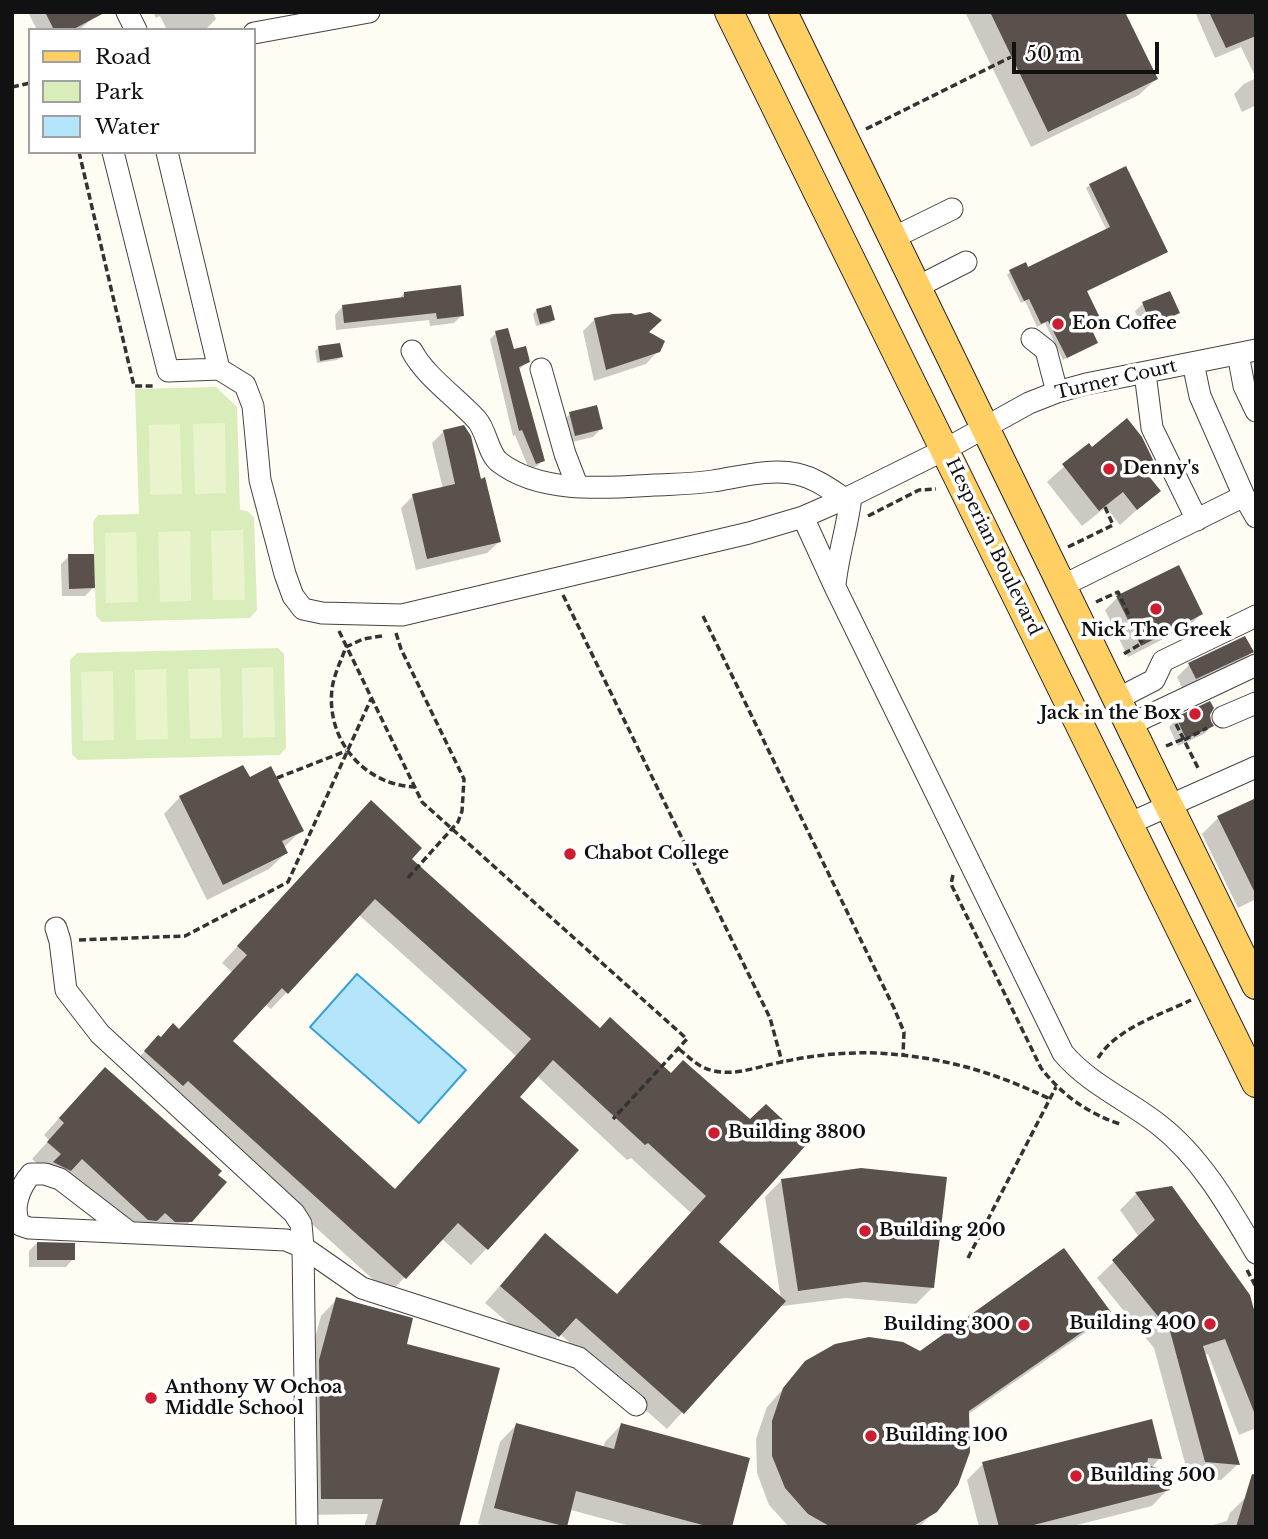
<!DOCTYPE html>
<style>
body{margin:0}
#map{position:relative;width:1268px;height:1539px;overflow:hidden;background:#fffcf4;font-family:"Libre Baskerville",serif}
canvas{display:block}
.frame{position:absolute;inset:0;border:14px solid #111;pointer-events:none}
.legend{position:absolute;left:28px;top:28px;width:228px;height:126px;box-sizing:border-box;background:#fff;border:2px solid #a0a0a0;margin:0;padding:9px 12px;list-style:none;font-size:21px;color:#111}
.legend li{display:flex;align-items:center;gap:14px;height:35px}
.legend b{width:35px;border:2px solid #a0a0a0}
.scale{position:absolute;left:1012px;top:42px;width:147px;height:32px;box-sizing:border-box;border:4px solid #111;border-top:0;padding-left:9px;font-size:21px;line-height:24px;white-space:nowrap;color:#111;-webkit-text-stroke:5px #fff;paint-order:stroke}
</style>
<div id="map">
<canvas width="1268" height="1539"></canvas>
<div class="frame"></div>
<ul class="legend">
<li><b style="height:9px;background:#ffcf64"></b>Road</li>
<li><b style="height:19px;background:#d8edba"></b>Park</li>
<li><b style="height:19px;background:#b5e5fa"></b>Water</li>
</ul>
<div class="scale">50 m</div>
</div>
<script>
const ctx = document.querySelector('canvas').getContext('2d');
ctx.lineJoin = 'round';
function fill(path, color) { ctx.fillStyle = color; ctx.fill(path, 'evenodd'); }
function trace(path, color, width, dash) { ctx.strokeStyle = color; ctx.lineWidth = width; ctx.lineCap = dash ? 'butt' : 'round'; ctx.setLineDash(dash || []); ctx.stroke(path); }
function label(font, color, halo, rows, align = 'center') {
  ctx.font = font + ' "Libre Baskerville",serif'; ctx.lineWidth = 7; ctx.setLineDash([]); ctx.textBaseline = 'middle'; ctx.strokeStyle = halo; ctx.fillStyle = color; for (const [text, x, y, turn = 0] of rows) {
    ctx.save(); ctx.translate(x, y); ctx.rotate((+turn || 0) * Math.PI / 180); ctx.textAlign = isNaN(turn) ? turn : align; if (halo) ctx.strokeText(text, 0, 0); ctx.fillText(text, 0, 0); ctx.restore();
  }
}
fill(new Path2D(`
 M216,387L237,407L240,510L247,511L254,517L257,610L250,618L102,622L96,616L93,522L98,515L139,514L135,389Z
 M278,648L284,654L286,748L280,755L78,760L72,754L70,660L77,653Z`), '#d8edba');
fill(new Path2D(`
 M225,423L226,493L195,494L193,424Z
 M180,424L182,494L150,495L149,425Z
 M243,530L245,600H213L211,531Z
 M190,531L191,601L160,602L158,532Z
 M136,532L138,602L106,603L105,533Z
 M273,667L275,737L243,738L242,668Z
 M220,668L222,738L190,739L188,669Z
 M166,669L168,739L136,740L135,670Z
 M113,671L114,740L83,741L81,672Z`), '#e9f4cd');
const water = new Path2D(`
 M357,974L466,1070L419,1123L310,1027Z`);
fill(water, '#b5e5fa');
trace(water, '#37a2d7', 2);
fill(new Path2D(`
 M28,12H92L94,17L79,30H37Z
 M153,12H213L216,19L205,30H167L160,16L156,18Z
 M965,12H1123L1156,79L1139,95L1031,147Z
 M1195,12H1256V105L1242,112L1234,94L1244,84L1256,78L1241,47L1215,58Z
 M1090,185L1166,251L1086,292L1100,322L1089,329L1096,342L1063,360L1045,323L1037,327L1025,301L1021,303L1007,275L1010,272L1027,269L1107,231L1086,188Z
 M404,293L462,315L454,323L430,326L429,320L336,330L335,315L342,307L398,300Z
 M1143,304L1178,313L1170,321L1143,331L1135,311Z
 M537,310L553,320L550,323L536,326L533,314Z
 M595,319L646,333L658,351L646,364L594,381L583,331Z
 M496,333L512,351L528,362L518,370L543,460L537,466L529,469L515,435L513,436L490,339Z
 M318,348L341,357L337,360L317,363L315,351Z
 M570,414L601,429L593,437L568,443L562,422Z
 M444,431L479,481L499,542L487,553L416,570L401,508L413,496L443,489L432,443Z
 M1088,445L1145,475L1158,491L1120,525L1106,507L1082,526L1047,482Z
 M69,556L93,588L85,596H62L61,564Z
 M1117,598L1201,614L1189,626L1128,657L1105,610Z
 M1252,652L1239,664L1183,690L1177,677L1189,665Z
 M1209,703L1208,714L1212,726L1204,734L1178,746L1169,727L1177,719Z
 M249,779L302,830L283,848L286,853L269,869L207,900L164,814L180,797Z
 M1256,800V899L1238,908L1202,834L1218,818Z
 M355,819L409,859L600,1030L670,1075L683,1062L717,1242L781,1300L765,1197L781,1181L932,1288L916,1304L846,1298L782,1306L781,1303L667,1429L560,1334L542,1352L485,1303L529,1252L616,1296L691,1213L631,1158L627,1160L537,1076L518,1097L487,1248L471,1265L441,1238L389,1294L171,1096L129,1068L158,1037L160,1039L179,1031L232,972L222,963ZM359,915L516,1056L394,1190L231,1041L265,1004L271,1009Z
 M89,1085L216,1175L191,1221L174,1238L139,1236L46,1171L32,1159L49,1140L44,1135Z
 M1171,1188L1256,1323V1428L1239,1435L1208,1354L1204,1355L1238,1464L1221,1480L1189,1478L1154,1348L1097,1278L1139,1237L1120,1210L1136,1194Z
 M37,1243L73,1259L66,1267H29V1251Z
 M337,1299L405,1346L457,1527H364L368,1514L305,1515L304,1378L321,1316Z
 M1108,1312L1092,1328L967,1415L935,1511L919,1527H789L769,1505L757,1473L756,1439L767,1407L806,1363L920,1353Z
 M1151,1421L1160,1458L1151,1468L1168,1489L1152,1506L1069,1527H979L967,1480L983,1464Z
 M516,1425L603,1448L605,1442L621,1425L730,1527H634L571,1510L565,1527H489L478,1524L500,1442Z
 M1246,1497L1256,1527H1206L1227,1521L1230,1513Z`), '#0003');
fill(new Path2D(`
 M45,12H106L72,30H54Z
 M990,12H1125L1158,79L1048,132Z
 M1209,12H1256V36L1226,48Z
 M1126,166L1168,252L1087,291L1102,322L1091,328L1098,343L1067,358L1048,321L1041,324L1029,299L1024,301L1009,270L1026,262L1028,267L1110,227L1089,184Z
 M461,285L464,316L437,319L436,313L344,323L342,305L404,297V292Z
 M1170,291L1180,313L1151,325L1142,302Z
 M551,305L555,320L540,324L536,309Z
 M650,312L662,320L649,332L665,341L660,352L606,370L594,318L613,314L631,313L635,315Z
 M508,328L514,349L526,346L530,362L519,367L545,461L536,464L522,430L519,431L495,331Z
 M340,343L343,357L320,361L318,346Z
 M597,405L603,429L575,436L569,412Z
 M1127,418L1142,437L1156,466L1147,474L1161,491L1137,510L1123,492L1099,511L1062,464L1089,443L1092,447Z
 M464,425L471,436L481,479L485,477L501,542L427,559L412,494L455,484L443,430Z
 M68,554H94L95,588L69,589Z
 M1179,565L1203,614L1141,646L1116,596Z
 M1245,636L1254,652L1196,679L1188,663Z
 M1210,701L1214,708L1210,715L1211,721L1214,726L1186,739L1176,717Z
 M243,765L250,777L271,766L304,831L282,841L288,853L223,885L179,796Z
 M1256,798V895L1217,816Z
 M371,800L422,848L412,859L600,1028L610,1017L671,1073L683,1060L750,1119L766,1104L808,1143L719,1242L786,1301L684,1414L576,1318L559,1337L500,1286L545,1233L617,1294L706,1196L648,1143L645,1145L553,1060L520,1097L579,1150L488,1250L458,1223L406,1279L188,1081L183,1086L144,1051L158,1035L161,1037L173,1023L179,1029L247,955L237,946ZM375,899L531,1039L395,1189L233,1041L282,988L288,994Z
 M105,1067L222,1171L218,1175L227,1182L192,1222H175L165,1213L157,1221L148,1220L82,1159L71,1171L53,1162L61,1154L47,1142L64,1123L59,1118Z
 M861,1168L947,1177L934,1288L864,1282L798,1291L781,1179Z
 M1172,1186L1250,1295L1256,1317V1417L1225,1339L1203,1346L1240,1465L1205,1462L1170,1331L1112,1260L1155,1220L1135,1192Z
 M37,1242L75,1243V1260H37Z
 M1064,1248L1111,1312L969,1411L970,1452L958,1485L937,1512L912,1527H831L808,1514L785,1488L772,1456V1421L783,1388L805,1361L835,1344L869,1337L903,1342L920,1351Z
 M336,1297L413,1318L407,1344L500,1368L459,1527H375L383,1499H321L319,1360Z
 M1152,1419L1162,1459L1148,1458L1147,1465L1165,1470L1170,1490L1026,1527H999L982,1462Z
 M516,1423L614,1449L621,1423L750,1458L732,1527H710L576,1491L567,1527L494,1508Z
 M1252,1474L1256,1475V1527H1236Z`), '#5a514c');
const minor = new Path2D(`
 M127,12L136,30
 M254,33L369,12
 M113,152L168,371L219,369L245,385L253,406L260,480L285,574L293,596L303,609L322,613L402,615L749,533L803,517L851,496L946,449L1029,403L1057,392L1086,384L1256,350
 M167,152L219,369
 M893,238L952,209
 M917,287L966,262
 M1032,339L1046,350L1057,392
 M412,351C425,376 457,398 477,420C487,432 488,453 499,462C540,494 606,488 654,485C674,484 693,484 713,481C739,477 771,468 797,474C815,478 830,489 845,499
 M1238,354L1244,386L1256,411
 M1193,363L1200,396L1244,496
 M541,369L565,454L577,485
 M1145,373L1152,428L1197,520
 M803,517L835,587L1063,1053C1088,1083 1127,1100 1158,1124C1201,1157 1229,1207 1256,1253
 M835,585C838,554 848,526 851,496
 M1062,586L1244,496L1256,517
 M1117,699L1154,680L1163,661L1256,616
 M1223,717L1256,703
 M1129,725L1256,665
 M1128,824L1256,767
 M56,928L60,941L66,990L100,1034L294,1213L301,1224L303,1247L307,1527
 M129,1232L60,1179L45,1174H31C19,1188 11,1209 20,1225L29,1228L286,1240L303,1247L362,1288L579,1358L636,1405`);
const major = new Path2D(`
 M729,12L1256,1083
 M783,12L1256,985`);
trace(minor, '#444', 23);
trace(major, '#222', 30);
trace(new Path2D(`
 M12,87L30,83
 M866,129L1011,57
 M79,152L134,386H154
 M868,516L919,490L936,489
 M1068,547L1113,525L1105,507
 M563,595L770,1018L782,1062
 M1096,602L1118,592L1142,643L1122,655
 M703,616L894,1008L904,1032L903,1055
 M339,631L422,802L687,1039L613,1119
 M396,633L401,649L464,779L462,811L458,822L407,879
 M382,636L363,639L346,647C341,661 334,674 332,689C326,740 364,785 415,787
 M1176,724L1198,768
 M1184,740L1207,728
 M1166,746L1183,739
 M277,778L346,751
 M953,875L951,884L1041,1068C1062,1095 1087,1113 1120,1124
 M79,940L185,936L288,882L371,699
 M679,1049C690,1058 699,1068 714,1071C737,1076 759,1066 782,1062C812,1055 845,1052 877,1053C943,1057 991,1071 1050,1099
 M1098,1058C1117,1028 1160,1015 1191,1000
 M968,1258L1056,1087
 M1247,1270L1256,1287`), '#333', 3.5, [7, 3.5]);
trace(minor, '#fff', 21);
trace(major, '#ffcf64', 28);
for (const [x, y, r, color] of [
 [1058,324,7,"#cc1d31"],
 [1109,469,7,"#cc1d31"],
 [1156,609,7,"#cc1d31"],
 [1195,714,7,"#cc1d31"],
 [570,854,7,"#cc1d31"],
 [714,1133,7,"#cc1d31"],
 [865,1231,7,"#cc1d31"],
 [1210,1324,7,"#cc1d31"],
 [1024,1325,7,"#cc1d31"],
 [151,1398,7,"#cc1d31"],
 [871,1436,7,"#cc1d31"],
 [1076,1476,7,"#cc1d31"]
]) { const dot = new Path2D(); dot.arc(x, y, r, 0, 2 * Math.PI); ctx.fillStyle = color; ctx.fill(dot); trace(dot, '#fff', 2.5); }
label('bold 18px', '#111', '#fff', [
 ["Eon Coffee",1072,324],
 ["Denny's",1123,469],
 ["Nick The Greek",1156,631,"center"],
 ["Jack in the Box",1181,714,"right"],
 ["Chabot College",584,854],
 ["Building 3800",728,1133],
 ["Building 200",879,1231],
 ["Building 400",1196,1324,"right"],
 ["Building 300",1010,1325,"right"],
 ["Anthony W Ochoa",165,1388],
 ["Middle School",165,1409],
 ["Building 100",885,1436],
 ["Building 500",1090,1476]
], 'left');
label('18px', '#111', '#fff', [
 ["Turner Court",1116,380,-13],
 ["Hesperian Boulevard",993,547,64]
]);
</script>
